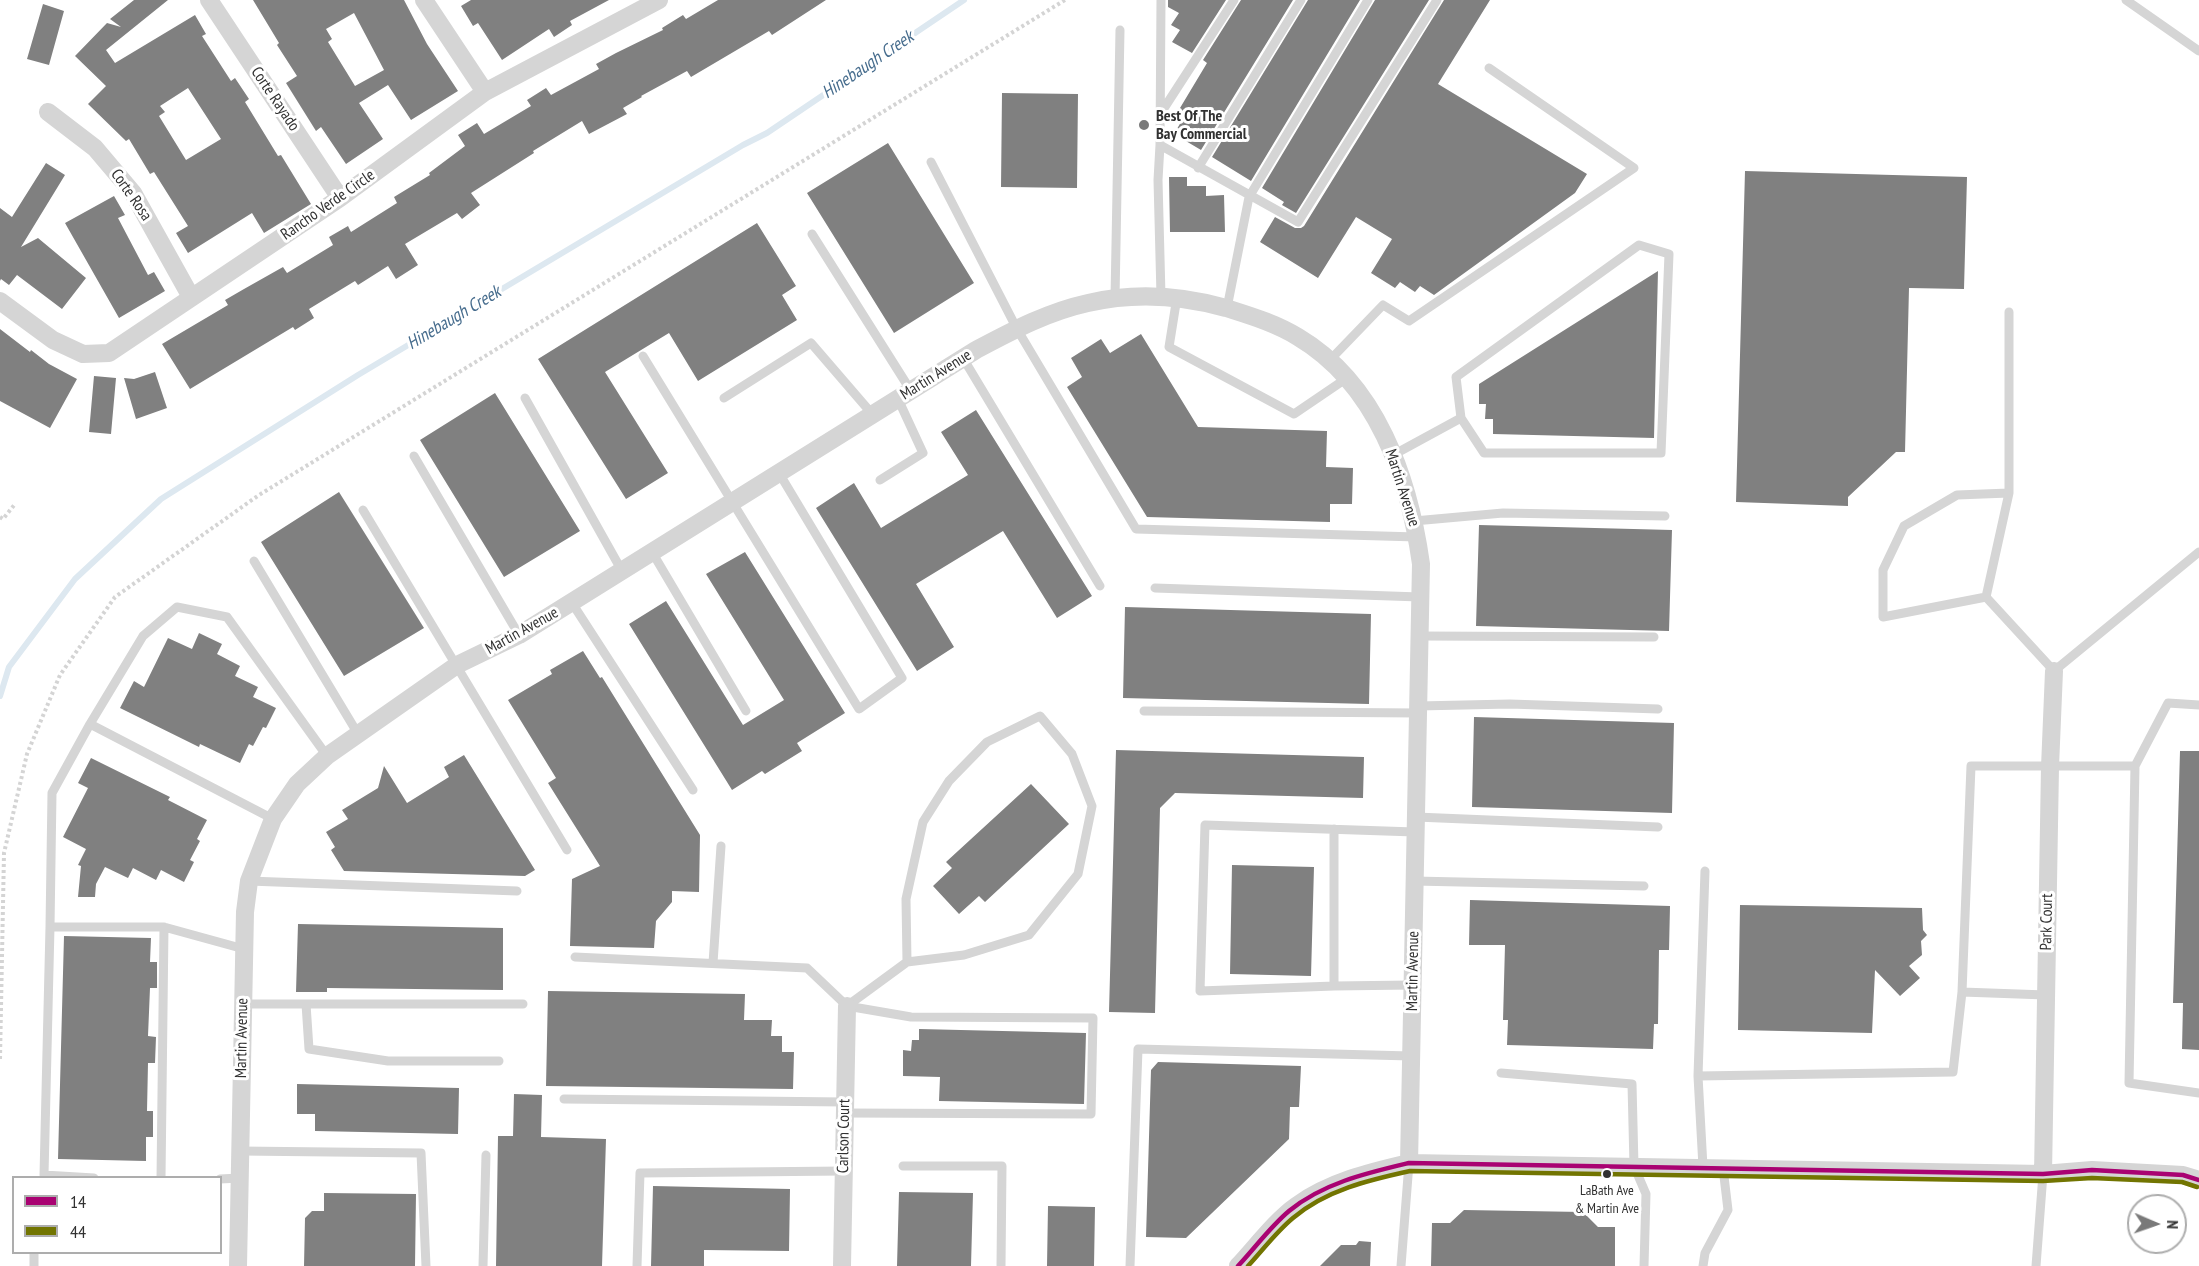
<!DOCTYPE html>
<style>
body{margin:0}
#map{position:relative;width:2199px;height:1266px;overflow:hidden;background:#fff;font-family:"PT Sans Narrow",sans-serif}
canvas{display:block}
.legend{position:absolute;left:12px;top:1176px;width:210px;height:78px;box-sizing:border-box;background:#fff;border:2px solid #adadad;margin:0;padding:8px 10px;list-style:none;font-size:18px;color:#313131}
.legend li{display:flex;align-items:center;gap:12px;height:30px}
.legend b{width:30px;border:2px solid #adadad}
.north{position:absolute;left:2127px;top:1194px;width:60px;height:60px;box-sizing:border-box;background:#fff;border:2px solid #adadad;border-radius:50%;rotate:92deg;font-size:16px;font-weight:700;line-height:24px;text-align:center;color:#313131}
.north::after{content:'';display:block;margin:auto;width:21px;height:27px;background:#797979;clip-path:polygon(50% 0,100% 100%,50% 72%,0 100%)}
</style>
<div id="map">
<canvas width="2199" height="1266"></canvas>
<ul class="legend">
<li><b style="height:8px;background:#a90272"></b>14</li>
<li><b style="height:8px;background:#727501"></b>44</li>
</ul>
<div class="north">N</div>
</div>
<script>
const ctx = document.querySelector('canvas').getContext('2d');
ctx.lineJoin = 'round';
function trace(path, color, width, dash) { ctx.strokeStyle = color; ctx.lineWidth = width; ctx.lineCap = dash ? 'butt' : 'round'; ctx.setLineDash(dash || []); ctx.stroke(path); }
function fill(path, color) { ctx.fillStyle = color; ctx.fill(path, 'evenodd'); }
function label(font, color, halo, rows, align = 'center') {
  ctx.font = font + ' "PT Sans Narrow",sans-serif'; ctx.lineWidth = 6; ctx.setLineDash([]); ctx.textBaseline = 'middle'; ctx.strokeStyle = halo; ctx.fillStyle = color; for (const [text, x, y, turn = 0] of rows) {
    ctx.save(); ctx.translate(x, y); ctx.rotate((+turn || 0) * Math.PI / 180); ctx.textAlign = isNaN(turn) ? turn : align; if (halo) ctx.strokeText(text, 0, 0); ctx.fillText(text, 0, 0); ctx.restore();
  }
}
trace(new Path2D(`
 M0,696L9,667L75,579L161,499L358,375L743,145L767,133L964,0`), '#dde8f0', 6);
fill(new Path2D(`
 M134,0H168L106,50L115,63L195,15L206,34L202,36L231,81L235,78L249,99L245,102L278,156L281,155L311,204L264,233L252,213L188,253L176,233L188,226L154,172L150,174L129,139L126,141L88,104L106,86L75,56L107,23L121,27L110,19ZM188,88L221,139L186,160L159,116L165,112L160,106Z
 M253,0H404L427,44L458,91L411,120L388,85L359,103L383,139L346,164L321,127L316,131L286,83L297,76L277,45L279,43ZM354,13L384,70L355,86L328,42L332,39L326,29Z
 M471,0H609L570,21L572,25L554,37L549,29L502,60L478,23L473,26L461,6Z
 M718,0H826L772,35L769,31L691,77L687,71L641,96L642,97L623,108L627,114L589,134L582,121L533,151L534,153L471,193L480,205L462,219L457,213L405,244L418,265L396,279L388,266L358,285L355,281L309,309L314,318L295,330L293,327L190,389L162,344L228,305L225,300L244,289L283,267L287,273L333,245L329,237L348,226L351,232L397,203L394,197L430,175L429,173L465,146L458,135L477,123L484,134L531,106L527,100L546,88L551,95L599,69L596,64L616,53L663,30L662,28L683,15L686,19Z
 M1168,0H1226L1192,53L1172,42L1180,30L1171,25L1179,13L1168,7Z
 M1241,0H1293L1201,150L1174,134L1181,122L1174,118L1207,63L1203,60Z
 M1308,0H1360L1251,181L1212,157Z
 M1375,0H1429L1296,213L1282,205L1284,202L1262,188Z
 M1444,0H1490L1438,84L1587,174L1575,193L1434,295L1420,286L1415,292L1400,282L1395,288L1371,273L1392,239L1356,217L1318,278L1260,242L1275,217L1295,228H1301L1304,226Z
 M43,4L64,11L49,65L27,59Z
 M1002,93L1078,94L1077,188L1001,187Z
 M888,143L974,283L894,333L807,193Z
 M46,163L65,175L21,247L38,238L86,278L62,309L17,275L9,285L1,279L0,281V208L12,217Z
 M1745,171L1967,177L1964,289L1909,288L1905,452H1896L1848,497V506L1736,502Z
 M1169,177H1187V186H1206V196L1224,195L1225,232H1170Z
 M114,196L125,215L118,218L148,275L154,272L165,291L119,318L65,223Z
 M757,223L796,286L782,295L797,320L698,381L669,333L605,372L668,473L626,499L538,359Z
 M1658,271L1654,438L1493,434V419H1485L1486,404H1479V384Z
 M0,329L30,352L31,350L49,364L77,379L50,428L0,401Z
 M1141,334L1198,427L1327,431L1326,467L1353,468L1352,504H1330V522L1147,517L1067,387L1082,377L1071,358L1101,339L1110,353Z
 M155,372L167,408L136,419L124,378L134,379Z
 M94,376L116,378L111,434L89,432Z
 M495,393L580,531L504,577L420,440Z
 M976,410L1092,596L1057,618L1003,531L916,584L954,647L917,671L816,508L854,483L881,528L968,475L941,432Z
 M339,492L424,628L344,676L261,542Z
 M1479,525L1672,530L1669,631L1476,626Z
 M745,552L845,713L797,743L802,751L765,774L762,771L732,790L629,624L666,601L743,725L784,700L706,574Z
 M1125,607L1371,614L1369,704L1123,698Z
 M199,633L222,644L217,654L240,666L235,676L258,687L253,697L276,708L266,728L263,727L253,746L249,744L240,763L200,744L199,747L120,708L134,681L144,687L168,638L192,649Z
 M583,651L600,678L602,677L700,835L699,892L672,891V902L656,921L654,948L570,946L572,879L600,866L548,783L556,778L508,700L552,674L550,670Z
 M1474,717L1674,723L1672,813L1472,807Z
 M1116,750L1364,757L1363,798L1175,793L1160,808L1155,1013L1109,1012Z
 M2180,751H2199V1050L2182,1049L2183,1003H2173Z
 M464,755L535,870L525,876L344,871L331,850L335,847L326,832L348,819L342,810L378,788L384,766L407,803L449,777L444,767Z
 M91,758L170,797L168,800L207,820L197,839L200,841L190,860L194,862L184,882L161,870L156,880L133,868L128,878L105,867L96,884L95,897H78L81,866L78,865L86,849L63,837L88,788L78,783Z
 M1031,784L1069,824L985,902L979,896L959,914L933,886L952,868L946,862Z
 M1232,865L1314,867L1311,976L1230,974Z
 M1470,900L1670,906L1669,950H1659L1658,1024H1654L1653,1049L1507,1045L1508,1020H1503L1505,945H1469Z
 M1740,905L1922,908L1923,930L1927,935L1921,941L1922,955L1909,966L1920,978L1900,996L1875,970L1872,1033L1738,1030Z
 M298,924L503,928V990L327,988V992H296Z
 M64,936L151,938L150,962H157V988H150L148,1036L156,1037L155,1063H148L147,1111H153V1137H146V1161L58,1159Z
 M548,991L745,994L744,1020H772L771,1036H782V1052H794L793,1089L546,1086Z
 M919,1029L1086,1033L1084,1104L939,1101L940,1077L903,1076V1050L911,1051L912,1040H919Z
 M1158,1062L1301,1066L1299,1107H1290L1289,1139L1186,1238L1146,1237L1151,1070Z
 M297,1084L459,1088L458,1134L315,1131V1114H297Z
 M514,1094L542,1095L541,1137L606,1139L602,1266H496L498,1136H513Z
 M653,1186L790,1189L789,1251L704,1250V1266H651Z
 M899,1192L973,1193L971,1266H897Z
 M324,1193L416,1194L415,1266H304L305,1218L312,1211H324Z
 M1048,1206L1095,1207L1094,1266H1047Z
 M1464,1210L1583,1212L1598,1227H1615V1266H1431L1432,1223H1450Z
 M1359,1241L1371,1242L1370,1266H1320L1341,1245H1356Z`), '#808080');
trace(new Path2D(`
 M0,517L3,519L15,504
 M0,1059L4,853L27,754L60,675L115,597L259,495L1065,0`), '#d4d4d4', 4, [3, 3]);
trace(new Path2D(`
 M1161,0L1160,145L1298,222L1437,0
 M2126,0L2199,51
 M1159,116L1234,0
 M1160,145L1158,180L1161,296
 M931,162L1017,329L1136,529L1417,537
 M1198,168L1301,0
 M812,234L911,391
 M1177,297L1169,347L1294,414L1347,378
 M1115,298L1120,30
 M1227,308L1249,197L1368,0
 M2009,312V493L1986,597L2054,671L2199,552
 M643,356L859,709L902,678L779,473
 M963,358L1100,586
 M1329,361L1383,305L1409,321L1634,168L1489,68
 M525,398L622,571
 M724,398L811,343L873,415
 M1393,455L1461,418L1484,453H1661L1669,254L1639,245L1456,377L1461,418
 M414,456L519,635
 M880,480L923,453L898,399
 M363,510L567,850
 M1414,521L1503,513L1665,516
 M652,552L746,711
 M254,561L358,734
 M1155,588L1420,597
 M1986,597L1883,617V570L1904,526L1957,495L2009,493
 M572,603L693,790
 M1419,636L1654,637
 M1418,706L1510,704L1658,709
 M1144,711L1418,713
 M90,724L143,636L177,607L227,617L327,756
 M2135,766L2168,703L2199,705
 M1416,817L1658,827
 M1334,829V986L1200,991L1205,825L1415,832
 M249,881L517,891
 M1414,881L1644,886
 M50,927L44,1175L94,1178
 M244,949L164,927H50L52,793L90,724L273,819
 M575,957L807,968L847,1006L911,1017L1093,1018L1091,1114L845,1113
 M713,963L721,846
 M1334,986L1412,985
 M1962,992L2046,995
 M243,1004H523
 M306,1004L309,1049L388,1061H499
 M847,1006L907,962L964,955L1029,935L1078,874L1092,806L1072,754L1040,716L987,742L949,781L923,822L906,899L907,962
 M1501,1073L1632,1084L1634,1166L1646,1194L1644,1266
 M1698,1076L1953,1072L1962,992L1971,766H2135L2129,1083L2199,1093
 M564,1099L845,1102
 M240,1151L421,1153L426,1266
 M903,1166H1002L1001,1266
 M1703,1167L1698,1076L1705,871
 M161,1178L164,927
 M220,1179L240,1178
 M34,1266V1252
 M483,1266L486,1155
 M637,1266L640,1173L844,1171
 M1130,1266L1138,1049L1411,1056
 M1401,1266L1409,1163
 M1703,1266L1705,1253L1728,1210L1723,1168
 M2036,1266L2043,1174`), '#d5d5d5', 9);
trace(new Path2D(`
 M209,0L340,198
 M424,0L485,92
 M48,112L95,148L133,193L191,297
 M0,301L53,340L83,354L109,353L340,198L485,92L659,0
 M2043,1174L2050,767L2054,671
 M238,1266L245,912L249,881L273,819L297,784L327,756L457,665L519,635L976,350C1012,331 1047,312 1088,303C1135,292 1180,295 1226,308C1251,316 1275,323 1298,337C1377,384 1409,478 1421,564L1409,1163
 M842,1266L847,1006
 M1238,1266C1255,1248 1276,1220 1296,1206C1329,1182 1370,1172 1409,1163L2043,1174L2092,1170L2183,1175L2199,1180`), '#d5d5d5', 18);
trace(new Path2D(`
 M1238,1266C1255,1248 1270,1227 1289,1211C1323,1183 1367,1173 1409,1163L2043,1174L2092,1170L2183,1175L2199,1180`), '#a90272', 4.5);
trace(new Path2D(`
 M1248,1266C1263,1250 1276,1232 1293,1218C1326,1190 1369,1180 1410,1171L2043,1181L2092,1178L2182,1182L2197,1187`), '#727501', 4.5);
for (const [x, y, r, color] of [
 [1144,125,6,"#797979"],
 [1607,1174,5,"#313131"]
]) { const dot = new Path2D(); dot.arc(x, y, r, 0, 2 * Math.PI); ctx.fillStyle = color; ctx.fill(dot); trace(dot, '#fff', 2); }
label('14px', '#313131', '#fff', [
 ["LaBath Ave",1607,1191],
 ["& Martin Ave",1607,1209]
]);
label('16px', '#313131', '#fff', [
 ["Corte Rayado",275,99,56],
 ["Corte Rosa",131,195,55],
 ["Rancho Verde Circle",328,205,-35],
 ["Martin Avenue",936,375,-32],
 ["Martin Avenue",1402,488,72],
 ["Martin Avenue",522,631,-29],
 ["Park Court",2047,922,-89],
 ["Martin Avenue",1413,971,-89],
 ["Martin Avenue",242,1038,-89],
 ["Carlson Court",844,1136,-89]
]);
label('bold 16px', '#313131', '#fff', [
 ["Best Of The",1156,116],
 ["Bay Commercial",1156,134]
], 'left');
label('italic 18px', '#466c8d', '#fff', [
 ["Hinebaugh Creek",868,65,-34],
 ["Hinebaugh Creek",454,318,-31]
]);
</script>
